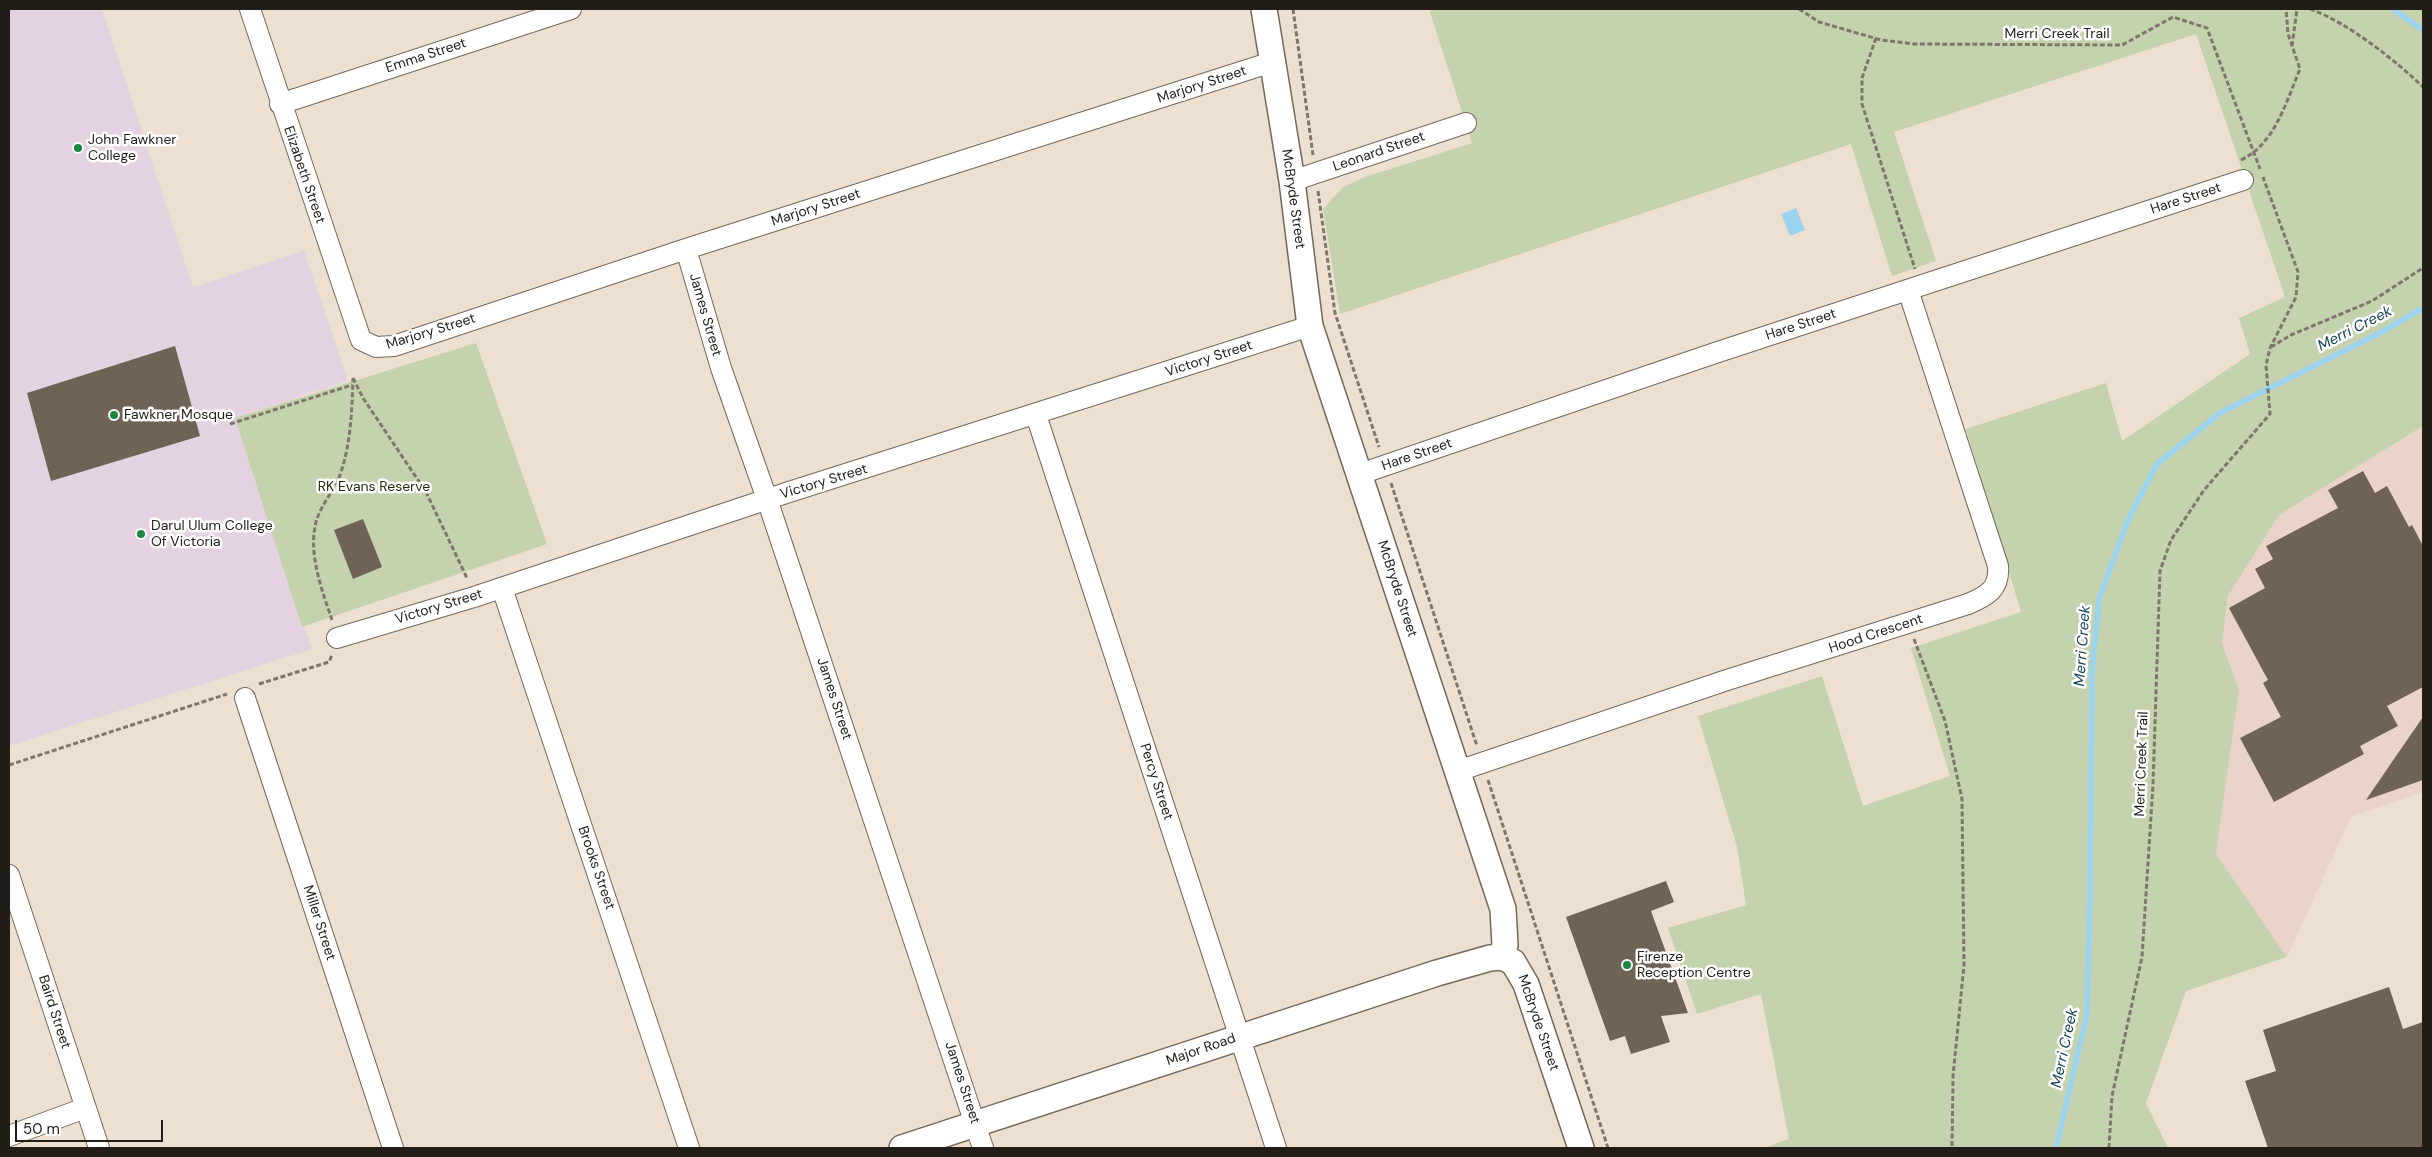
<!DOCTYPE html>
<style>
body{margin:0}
#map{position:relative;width:2432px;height:1157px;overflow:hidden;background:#eee0d0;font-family:"DM Sans",sans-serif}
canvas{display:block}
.frame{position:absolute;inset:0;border:10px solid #221d17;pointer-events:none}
.scale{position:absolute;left:15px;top:1120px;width:148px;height:22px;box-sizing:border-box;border:2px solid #221d17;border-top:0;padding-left:6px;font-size:15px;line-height:18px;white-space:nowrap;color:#221d17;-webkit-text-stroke:4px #fff;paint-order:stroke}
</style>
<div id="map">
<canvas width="2432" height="1157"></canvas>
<div class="frame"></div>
<div class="scale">50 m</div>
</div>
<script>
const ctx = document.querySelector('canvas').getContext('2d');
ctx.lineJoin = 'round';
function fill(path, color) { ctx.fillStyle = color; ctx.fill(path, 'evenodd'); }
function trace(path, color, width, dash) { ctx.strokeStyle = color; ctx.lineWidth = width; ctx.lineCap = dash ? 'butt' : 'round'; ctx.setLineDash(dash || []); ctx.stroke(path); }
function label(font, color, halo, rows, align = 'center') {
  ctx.font = font + ' "DM Sans",sans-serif'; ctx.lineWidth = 5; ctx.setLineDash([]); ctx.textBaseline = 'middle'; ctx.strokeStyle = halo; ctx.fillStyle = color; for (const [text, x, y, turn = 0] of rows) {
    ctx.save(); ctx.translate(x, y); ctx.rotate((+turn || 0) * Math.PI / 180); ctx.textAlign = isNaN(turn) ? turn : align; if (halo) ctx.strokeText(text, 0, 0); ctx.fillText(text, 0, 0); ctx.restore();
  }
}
fill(new Path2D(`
 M2423,426V792L2351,817L2287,957L2216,854L2239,690L2222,643L2228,596L2279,515Z`), '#ead3c8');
fill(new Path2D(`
 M9,9H102L193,287L304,250L348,381L235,418L312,649L9,746Z`), '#e5d2e1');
fill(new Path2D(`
 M1429,9H2423V426L2279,515L2228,596L2222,643L2239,690L2216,854L2287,957L2186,991L2146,1103L2168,1148H1764L1789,1139L1761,994L1697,1014L1668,928L1746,905L1737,847L1698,716L1822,676L1863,806L1950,776L1911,648L2021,612L1966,429L2106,383L2122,441L2250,354L2239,318L2285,297L2196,34L1894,132L1936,261L1892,276L1851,144L1340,314L1323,209L1343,187L1365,177L1472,143Z
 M476,343L547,544L302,627L235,418Z`), '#c5d2ae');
fill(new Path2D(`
 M1796,208L1805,230L1790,236L1781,214Z`), '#9cd4f0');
trace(new Path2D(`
 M2393,9L2423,30
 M2056,1148L2087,1014L2090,893L2092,672L2099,599L2128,520L2157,464L2220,413L2380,333L2423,308`), '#9cd4f0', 5.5);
fill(new Path2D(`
 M175,346L200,436L51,481L27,393Z
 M2363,471L2375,493L2387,486L2409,527L2412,525L2423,546V687L2387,706L2398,726L2360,746L2364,754L2274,802L2240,738L2281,717L2263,683L2268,680L2229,608L2265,588L2255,569L2273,559L2266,546L2338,508L2328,490Z
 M363,519L382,567L353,579L334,530Z
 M2423,717V780L2366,800L2394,759Z
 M1666,881L1674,902L1651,911L1688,1013L1661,1016L1670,1042L1631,1054L1625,1036L1610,1041L1566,917Z
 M2389,987L2403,1029L2423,1022V1148H2268L2245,1081L2276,1071L2263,1030Z`), '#6e6355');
const minor = new Path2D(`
 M250,9L361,340L376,347L394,346L686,249L1272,62
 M280,104L571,9
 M1292,181L1466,123
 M686,249L721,368L767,499L983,1148
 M1036,415L1276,1148
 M1360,474L1715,353L2243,180
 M502,588L689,1148
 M337,638L474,597L786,493L1310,326
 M245,698L393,1148
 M1458,771L1727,680L1968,604C1987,596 2000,589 1998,566L1908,290
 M9,875L99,1148
 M9,1136L85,1108`);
const tertiary = new Path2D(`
 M1264,9L1292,181L1310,326L1503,909L1505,945L1502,957L1513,962L1526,984L1581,1148
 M902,1148L1437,973L1490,958L1502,957`);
trace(minor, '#74685a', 22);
trace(tertiary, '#74685a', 28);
trace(new Path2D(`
 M1293,9L1313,155
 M1799,9L1819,22L1881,40L1915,44L2122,45L2173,17L2207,28L2260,169
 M2310,9C2347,22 2395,60 2423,87
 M1876,38L1862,78V104L1915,269
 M2292,46L2297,9
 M2241,160C2275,144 2286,102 2300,69L2288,34L2286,9
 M1318,191L1335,313L1379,447
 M2271,347L2291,335L2372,301L2423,268
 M353,378L363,398L426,492L467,578
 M230,424L352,385
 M1391,483L1477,746
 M332,620C323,593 309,557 315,527C318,507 335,491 341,472C351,442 352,409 353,378
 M1914,639L1945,721L1962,799L1964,965L1953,1076L1952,1148
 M259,684L329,662L332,655
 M9,765L227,694
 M1488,780L1608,1148
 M2109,1148L2112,1096L2142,957L2153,785L2160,571L2171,540L2204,490L2270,414L2266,365L2270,348L2296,297L2298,272L2263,177`), '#7f766c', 3, [5, 2.5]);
trace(minor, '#fff', 20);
trace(tertiary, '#fff', 25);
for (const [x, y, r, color] of [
 [78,148,5,"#1a883f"],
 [114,415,5,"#1a883f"],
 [141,534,5,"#1a883f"],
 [1627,965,5,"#1a883f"]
]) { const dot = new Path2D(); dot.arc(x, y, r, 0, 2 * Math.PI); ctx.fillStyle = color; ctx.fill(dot); trace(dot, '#fff', 2); }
label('14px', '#221d17', '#fff', [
 ["Merri Creek Trail",2057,34],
 ["Emma Street",426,56,-18],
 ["Marjory Street",1202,85,-18],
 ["Leonard Street",1379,152,-19],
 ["Elizabeth Street",304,175,71],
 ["McBryde Street",1293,199,82],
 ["Hare Street",2186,199,-18],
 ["Marjory Street",816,208,-18],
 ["James Street",705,315,74],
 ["Hare Street",1801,325,-18],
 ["Marjory Street",431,332,-17],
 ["Victory Street",1209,359,-18],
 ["Hare Street",1417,455,-19],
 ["Victory Street",824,482,-17],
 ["McBryde Street",1397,589,72],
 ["Victory Street",439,607,-17],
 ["Hood Crescent",1876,634,-18],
 ["James Street",834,699,72],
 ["Merri Creek Trail",2142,764,-88],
 ["Percy Street",1156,782,72],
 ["Brooks Street",596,868,71],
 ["Miller Street",319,923,72],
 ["Baird Street",54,1012,72],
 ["McBryde Street",1538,1023,71],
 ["Major Road",1201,1050,-19],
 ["James Street",962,1083,72]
]);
label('14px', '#221d17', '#fff', [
 ["John Fawkner",88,140],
 ["College",88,156],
 ["Fawkner Mosque",124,415],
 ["Darul Ulum College",151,526],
 ["Of Victoria",151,542],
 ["Firenze",1637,957],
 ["Reception Centre",1637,973]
], 'left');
label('14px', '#242f09', '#fff', [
 ["RK Evans Reserve",374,487]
]);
label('italic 15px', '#113f53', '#fff', [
 ["Merri Creek",2355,329,-27],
 ["Merri Creek",2083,646,-86],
 ["Merri Creek",2065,1048,-78]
]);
</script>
